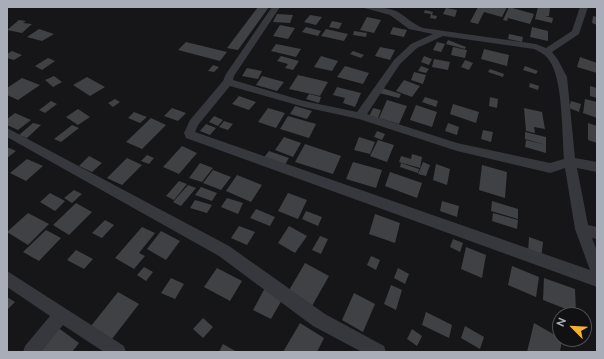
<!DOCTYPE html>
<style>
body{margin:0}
#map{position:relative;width:604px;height:359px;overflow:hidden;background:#161618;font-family:Raleway,sans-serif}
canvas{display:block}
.frame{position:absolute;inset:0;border:8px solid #a8adb8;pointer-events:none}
.north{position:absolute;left:552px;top:307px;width:40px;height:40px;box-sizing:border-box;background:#111113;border:1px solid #4d4f55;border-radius:50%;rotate:294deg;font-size:11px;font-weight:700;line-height:16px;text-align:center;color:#a8adb8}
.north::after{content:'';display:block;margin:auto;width:14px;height:18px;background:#f2b134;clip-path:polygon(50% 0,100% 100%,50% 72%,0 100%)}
</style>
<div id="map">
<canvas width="604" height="359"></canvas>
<div class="frame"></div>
<div class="north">N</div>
</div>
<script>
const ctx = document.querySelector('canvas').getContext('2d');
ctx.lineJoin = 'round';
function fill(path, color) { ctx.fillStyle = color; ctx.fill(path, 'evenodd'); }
fill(new Path2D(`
 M258,7H269L238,50L227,48Z
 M478,7H507L502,17L484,12L478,24L470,22Z
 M509,7L534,14L530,24L508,18L507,21L503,20Z
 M538,7H550L549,16H545L553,18L552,23L535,19Z
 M446,8L457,10L455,17L443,14Z
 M425,10L433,12L432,15L437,16L436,19L430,18L431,14L424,13Z
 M277,14L293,15L290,23L273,22Z
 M310,15L322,17L316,25L304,22Z
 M593,16L597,17V25L592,23Z
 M367,17L381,20L374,33L360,30Z
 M19,20L26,21L23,23L32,24L22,33L7,30Z
 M332,21L342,23L339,29L329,27Z
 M280,25L295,28L288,39L273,36Z
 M306,27L321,31L318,36L302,32Z
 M393,27L407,30L404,37L390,34Z
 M532,27L548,31V41L530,37Z
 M39,29L54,34L42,41L27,37Z
 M326,29L348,34L344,41L321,36Z
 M354,31L367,33L366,37L353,35Z
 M509,34L523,37L522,42L508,39Z
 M448,40L466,47L465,49L446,44Z
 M186,42L227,52L220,61L178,50Z
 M437,42L445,44L441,52L433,50Z
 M276,44L301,49L296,57L271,51Z
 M380,47L395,50L390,60L375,56Z
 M453,47L467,50L465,58L451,55Z
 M484,49L509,55L507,66L481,59Z
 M12,51L22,55L14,60L7,58V54Z
 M353,51L364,55L361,58L350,54Z
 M281,56L299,61L293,70L285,68L288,64L277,61Z
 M321,56L338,61L332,71L314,67Z
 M424,56L432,59L429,65L421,62Z
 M580,57L597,63V73L577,67Z
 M48,58L55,61L42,70L35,66Z
 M434,59L450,62L448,70L432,67Z
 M465,60L473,63L469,70L461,67Z
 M213,65L219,67L214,72L208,71Z
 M345,66L369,73L363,84L337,77Z
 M421,66L429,69L426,73L418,71Z
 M525,66L538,71L536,74L523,70Z
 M247,68L262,71L258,79L242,76Z
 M490,69L504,74L503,77L488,72Z
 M414,72L426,75L423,84L411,80Z
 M298,75L328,82L320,96L289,89Z
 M54,76L62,82L53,87L45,80Z
 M262,76L284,82L277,91L256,85Z
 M87,77L105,87L90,96L73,85Z
 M22,78L40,85L18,100L7,95V88Z
 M404,80L420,86L412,97L396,91Z
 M530,83L539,86L538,90L529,87Z
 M590,86L597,88V98L590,96Z
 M337,87L361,93L355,107L343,103L345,98L333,95Z
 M382,88L401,94L399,98L379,93Z
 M309,94L321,97L319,103L306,99Z
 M239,96L256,102L249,110L232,104Z
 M425,97L438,101L436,107L422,102Z
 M490,97L498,99L497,108L489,106Z
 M115,99L120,102L113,107L108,103Z
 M585,99L597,102V118L583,113Z
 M387,100L407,106L399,124L379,118Z
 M51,101L57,104L45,113L39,110Z
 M571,101L581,104L579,112L569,108Z
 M453,104L479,112L476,123L450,114Z
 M416,105L437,112L432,127L410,120Z
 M295,106L312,111L307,119L290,114Z
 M172,108L186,113L178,121L164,116Z
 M268,108L285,113L276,128L258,122Z
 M373,108L381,110L377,121L368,119Z
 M524,108L542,112L545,129L534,127L535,133L526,131Z
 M78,109L90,117L78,125L66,117Z
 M134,112L147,117L140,123L128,118Z
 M15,113L31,120L18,130L7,125V119Z
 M214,116L223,120L218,126L209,122Z
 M288,116L316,124L309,138L280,129Z
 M151,118L166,125L142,149L126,142Z
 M224,121L233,124L228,130L219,127Z
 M33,123L41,125L27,138L19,135Z
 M448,123L459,127L457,135L445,131Z
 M588,123L597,126V143L588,140Z
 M206,124L216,128L210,135L200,131Z
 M72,125L79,128L61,142L54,139Z
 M483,130L493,132L491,142L481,139Z
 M377,131L385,134L382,140L374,137Z
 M525,132L546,137V145L525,139Z
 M284,137L301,143L293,157L275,150Z
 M359,137L375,142L370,154L354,150Z
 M378,140L394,145L387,162L370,156Z
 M526,140L546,145V153L525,147Z
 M305,144L341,156L333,174L295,162Z
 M182,146L197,153L179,174L163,167Z
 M7,147L16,151L7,158Z
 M269,151L289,158L283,168L262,160Z
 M412,154L422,157L420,168L399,162L401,156L411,159Z
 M147,155L154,158L149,164L141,161Z
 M89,156L102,163L92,172L79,166Z
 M127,158L142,165L122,185L107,178Z
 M27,159L43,166L26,181L10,173Z
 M353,162L382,170L376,188L346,179Z
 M423,162L430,165L426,176L418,174Z
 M200,163L213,168L202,182L189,178Z
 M401,163L419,169L418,173L400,167Z
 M436,164L450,169L447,185L433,180Z
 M482,165L507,172L505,198L479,190Z
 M213,170L231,177L221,190L203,183Z
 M390,172L422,183L417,198L385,186Z
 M237,175L262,185L251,202L226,191Z
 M179,181L187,184L174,200L166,196Z
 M188,185L196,188L181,206L173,202Z
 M201,187L217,193L212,201L195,195Z
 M74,190L82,194L72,203L64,198Z
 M50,193L65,201L55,211L40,202Z
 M288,193L307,200L298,219L278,211Z
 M227,198L243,203L238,214L221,207Z
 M195,200L212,205L207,213L190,208Z
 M442,201L459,206L457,217L440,211Z
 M492,201L518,209V219L491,211Z
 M76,203L92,212L69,235L53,225Z
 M256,209L275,217L270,226L250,218Z
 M306,211L322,217L318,226L302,219Z
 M28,213L49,224L28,245L7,232Z
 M493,213L518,220L517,229L492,221Z
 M375,214L400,223L395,243L369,234Z
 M105,220L114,225L102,238L92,233Z
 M239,226L255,232L247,245L231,238Z
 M289,226L307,236L295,253L278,243Z
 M142,227L155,233L139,253L145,256L134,269L115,258Z
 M46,230L61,238L39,261L23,252Z
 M161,231L180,241L166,260L147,249Z
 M320,236L328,239L321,254L312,250Z
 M529,237L543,242L541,259L528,254Z
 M453,239L463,243L460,252L450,247Z
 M466,247L486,255L482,278L461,269Z
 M76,250L93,259L84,269L67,260Z
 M371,256L380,260L376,270L367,265Z
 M305,263L329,276L312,306L288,292Z
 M512,266L539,277L536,297L508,285Z
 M144,267L153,272L146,281L137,275Z
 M217,268L242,281L230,301L204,287Z
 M398,268L409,274L405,284L394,278Z
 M171,278L184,284L175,299L161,293Z
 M544,278L575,289L576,313L543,300Z
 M391,285L402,290L396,310L384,304Z
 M265,288L283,298L271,319L253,310Z
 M118,292L139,304L112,339L91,326Z
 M354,293L375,304L363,332L342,320Z
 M7,297L15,302L7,310Z
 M426,312L452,325L449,338L422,325Z
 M203,318L213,327L203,338L193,329Z
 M300,323L324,338L317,352H283Z
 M534,323L562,339L560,352H527Z
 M465,326L484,337L480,349L461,338Z
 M57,327L79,343L72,352H35Z
 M412,329L422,336L417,346L407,339Z
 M223,344L237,352H219Z`), '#404145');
fill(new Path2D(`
 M272,7H280L234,76L233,80L304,101L357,112L394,60L411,44L433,34L409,29L390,15L361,7C372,7 386,7 396,11C406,16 412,24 423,28L536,44L546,48L572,31L580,7H588L579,34L552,52L558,60L567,77L575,158L597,162V172L577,168L588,225L597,227V239L592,238L597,251V287L186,138L184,133L190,120L223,81L226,74ZM443,36L534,49C540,52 545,54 549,60C563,78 562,134 564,159L550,163L457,143L367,114L400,64L417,48ZM230,86L304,107L359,119L457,151L550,173L565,168L575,229L590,270L195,132L198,125Z
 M7,128L229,246L325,314L384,346L386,352H362L313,326L219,256L7,137Z
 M7,271L124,346L126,352H104L63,325L41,352H23L25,346L50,316L7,287Z`), '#37383d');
</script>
